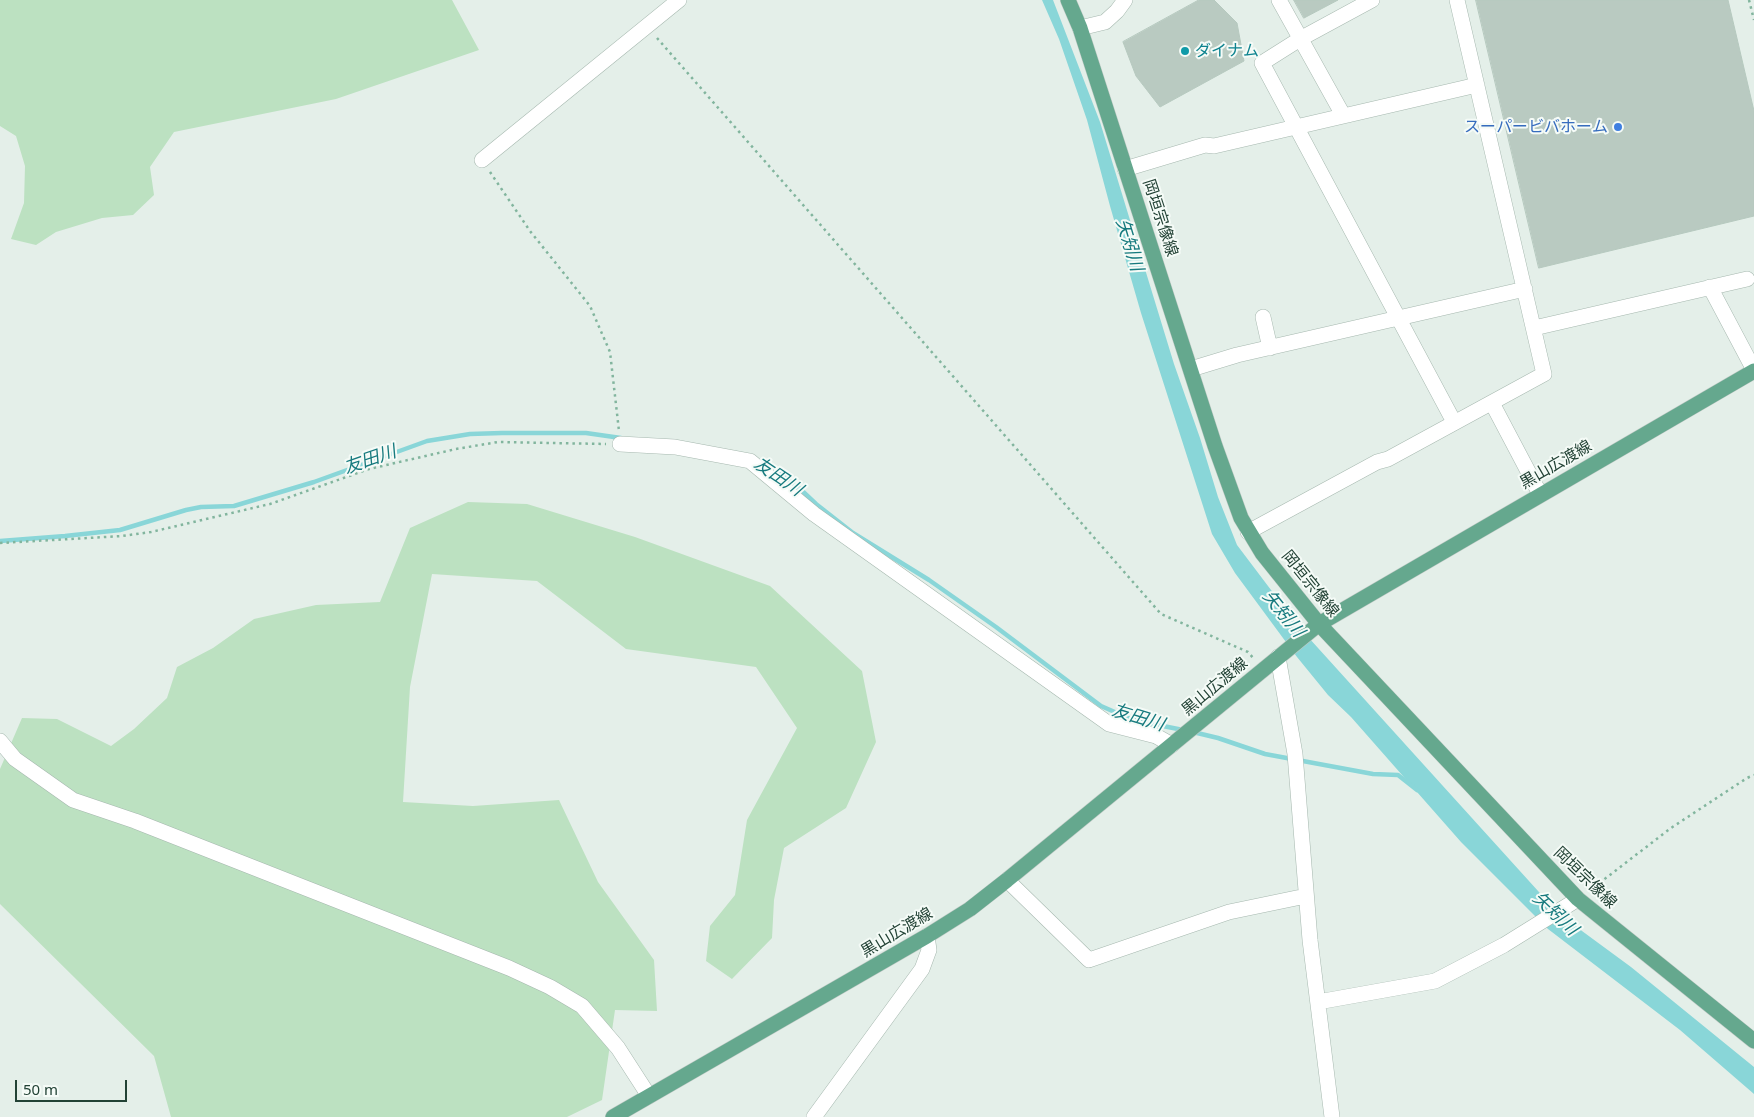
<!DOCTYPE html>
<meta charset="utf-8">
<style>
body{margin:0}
#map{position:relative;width:1754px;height:1117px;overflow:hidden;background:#e4efe9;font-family:"Noto Sans",sans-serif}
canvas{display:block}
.scale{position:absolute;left:15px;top:1080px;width:112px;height:22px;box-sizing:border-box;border:2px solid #224235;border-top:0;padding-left:6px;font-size:15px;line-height:18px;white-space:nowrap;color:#224235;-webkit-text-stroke:4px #f5fbf7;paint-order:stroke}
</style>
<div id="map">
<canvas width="1754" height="1117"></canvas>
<div class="scale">50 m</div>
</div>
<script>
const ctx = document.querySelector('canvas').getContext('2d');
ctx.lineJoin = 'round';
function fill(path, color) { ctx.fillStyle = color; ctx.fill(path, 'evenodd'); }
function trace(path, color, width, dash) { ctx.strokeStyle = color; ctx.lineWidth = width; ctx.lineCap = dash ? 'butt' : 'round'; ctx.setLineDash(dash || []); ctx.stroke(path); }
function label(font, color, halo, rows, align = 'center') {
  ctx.font = font + ' "Noto Sans","Noto Sans JP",sans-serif'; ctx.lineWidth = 4; ctx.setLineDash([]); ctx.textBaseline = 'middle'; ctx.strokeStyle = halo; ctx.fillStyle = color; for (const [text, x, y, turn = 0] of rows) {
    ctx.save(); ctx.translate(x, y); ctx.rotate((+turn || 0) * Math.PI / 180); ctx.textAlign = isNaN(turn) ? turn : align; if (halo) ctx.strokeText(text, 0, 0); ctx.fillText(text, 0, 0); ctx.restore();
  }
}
fill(new Path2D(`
 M0,0H452L479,50L336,99L174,132L150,167L154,195L133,215L102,218L56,232L36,245L11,239L24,203L25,166L16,136L0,126Z
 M468,502L527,504L635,537L770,586L862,671L876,742L846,808L784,848L774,900L772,938L732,979L706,961L710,926L735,895L747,820L797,728L756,667L626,649L537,581L432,574L410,687L403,802L473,806L559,800L598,882L654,960L657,1011L615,1010L602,1100L567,1117H171L154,1056L0,904V769L22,718L57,719L111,746L134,729L167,698L177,667L213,648L254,619L316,605L380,602L410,528Z`), '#bce1c1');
fill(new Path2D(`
 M1042,0H1053L1100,122L1174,364L1200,438L1218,497L1237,545L1299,627L1548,902L1582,931L1631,967L1754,1067V1094L1680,1030L1548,929L1461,842L1351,717L1328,695L1297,657L1235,573L1212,534L1141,313L1110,206L1087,120L1059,39Z`), '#89d6d8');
trace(new Path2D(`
 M767,466L778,472L798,487L816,504L853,533L929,580L996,627L1101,706L1133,720L1183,730
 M0,541L65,536L120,530L186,510L201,507L234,506L314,482L427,441L470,434L502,433H586L621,438
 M1193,732L1218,738L1265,754L1373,774L1398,775L1417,790`), '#89d6d8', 4.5);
const building = new Path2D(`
 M1199,0H1214L1237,23L1244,61L1160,107L1136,76L1123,42Z
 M1294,0H1338L1304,18Z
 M1476,0H1728L1754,111V216L1539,268Z`);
fill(building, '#b9cac1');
trace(building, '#b6c9bf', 1);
const minor = new Path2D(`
 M1279,0L1343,115
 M1372,0L1300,39L1262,63L1454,422
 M1080,28L1105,22L1117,11L1125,0
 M482,160L679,0
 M1125,169L1205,145L1214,146L1477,85
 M1710,287L1754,370
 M1263,317L1270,348
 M1534,328L1747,279
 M1191,369L1237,355L1525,289
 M1492,403L1540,494
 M620,444L675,447L750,461L814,514L1109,724L1156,736L1172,745
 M1248,532L1377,462L1388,459L1544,374L1457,0
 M1278,657L1295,754L1310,940L1332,1117
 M0,741L15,759L73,800L135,821L509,968L550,987L582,1006L618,1048L649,1096
 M1007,880L1089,960L1229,912L1306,896
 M1318,1002L1435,981L1504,945L1578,899
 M814,1117L922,969L929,950L927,936`);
const major = new Path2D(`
 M1068,0L1080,28L1215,446L1241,518L1262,553L1319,624L1578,899L1754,1041
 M613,1117L927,936L970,909L1007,880L1319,624L1754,371`);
trace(minor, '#a6b8af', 16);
trace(major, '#c1cac6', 16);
trace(new Path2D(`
 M1749,0L1754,20
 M657,38L1161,614L1248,652L1254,659
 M490,172L530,231L590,306L610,352L619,431
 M0,543L122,536L151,532L270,504L369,469L456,449L498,442L606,444
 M1589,891L1671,828L1747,778L1754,775`), '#82b59e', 2.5, [2.5, 4]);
trace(minor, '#fff', 15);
trace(major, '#65a88e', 15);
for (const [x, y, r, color] of [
 [1185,51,5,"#0f9aa8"],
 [1618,127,5,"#3f7fe0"]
]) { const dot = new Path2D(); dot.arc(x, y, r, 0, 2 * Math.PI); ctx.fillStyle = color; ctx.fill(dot); trace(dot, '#f5fbf7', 2); }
label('16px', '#0d838f', '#f5fbf7', [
 ["ダイナム",1195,51]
], 'left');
label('16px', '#366cbe', '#f5fbf7', [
 ["スーパービバホーム",1608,127]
], 'right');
label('16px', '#224235', '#f5fbf7', [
 ["岡垣宗像線",1160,218,72],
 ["黒山広渡線",1556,465,-30],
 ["岡垣宗像線",1310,584,51],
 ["黒山広渡線",1215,687,-40],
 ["岡垣宗像線",1585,878,44],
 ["黒山広渡線",897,933,-31]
]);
label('italic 18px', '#167a7e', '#f5fbf7', [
 ["矢矧川",1129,245,73],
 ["友田川",370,460,-19],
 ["友田川",778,477,34],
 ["矢矧川",1283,614,51],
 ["友田川",1138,718,17],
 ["矢矧川",1555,914,43]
]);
</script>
